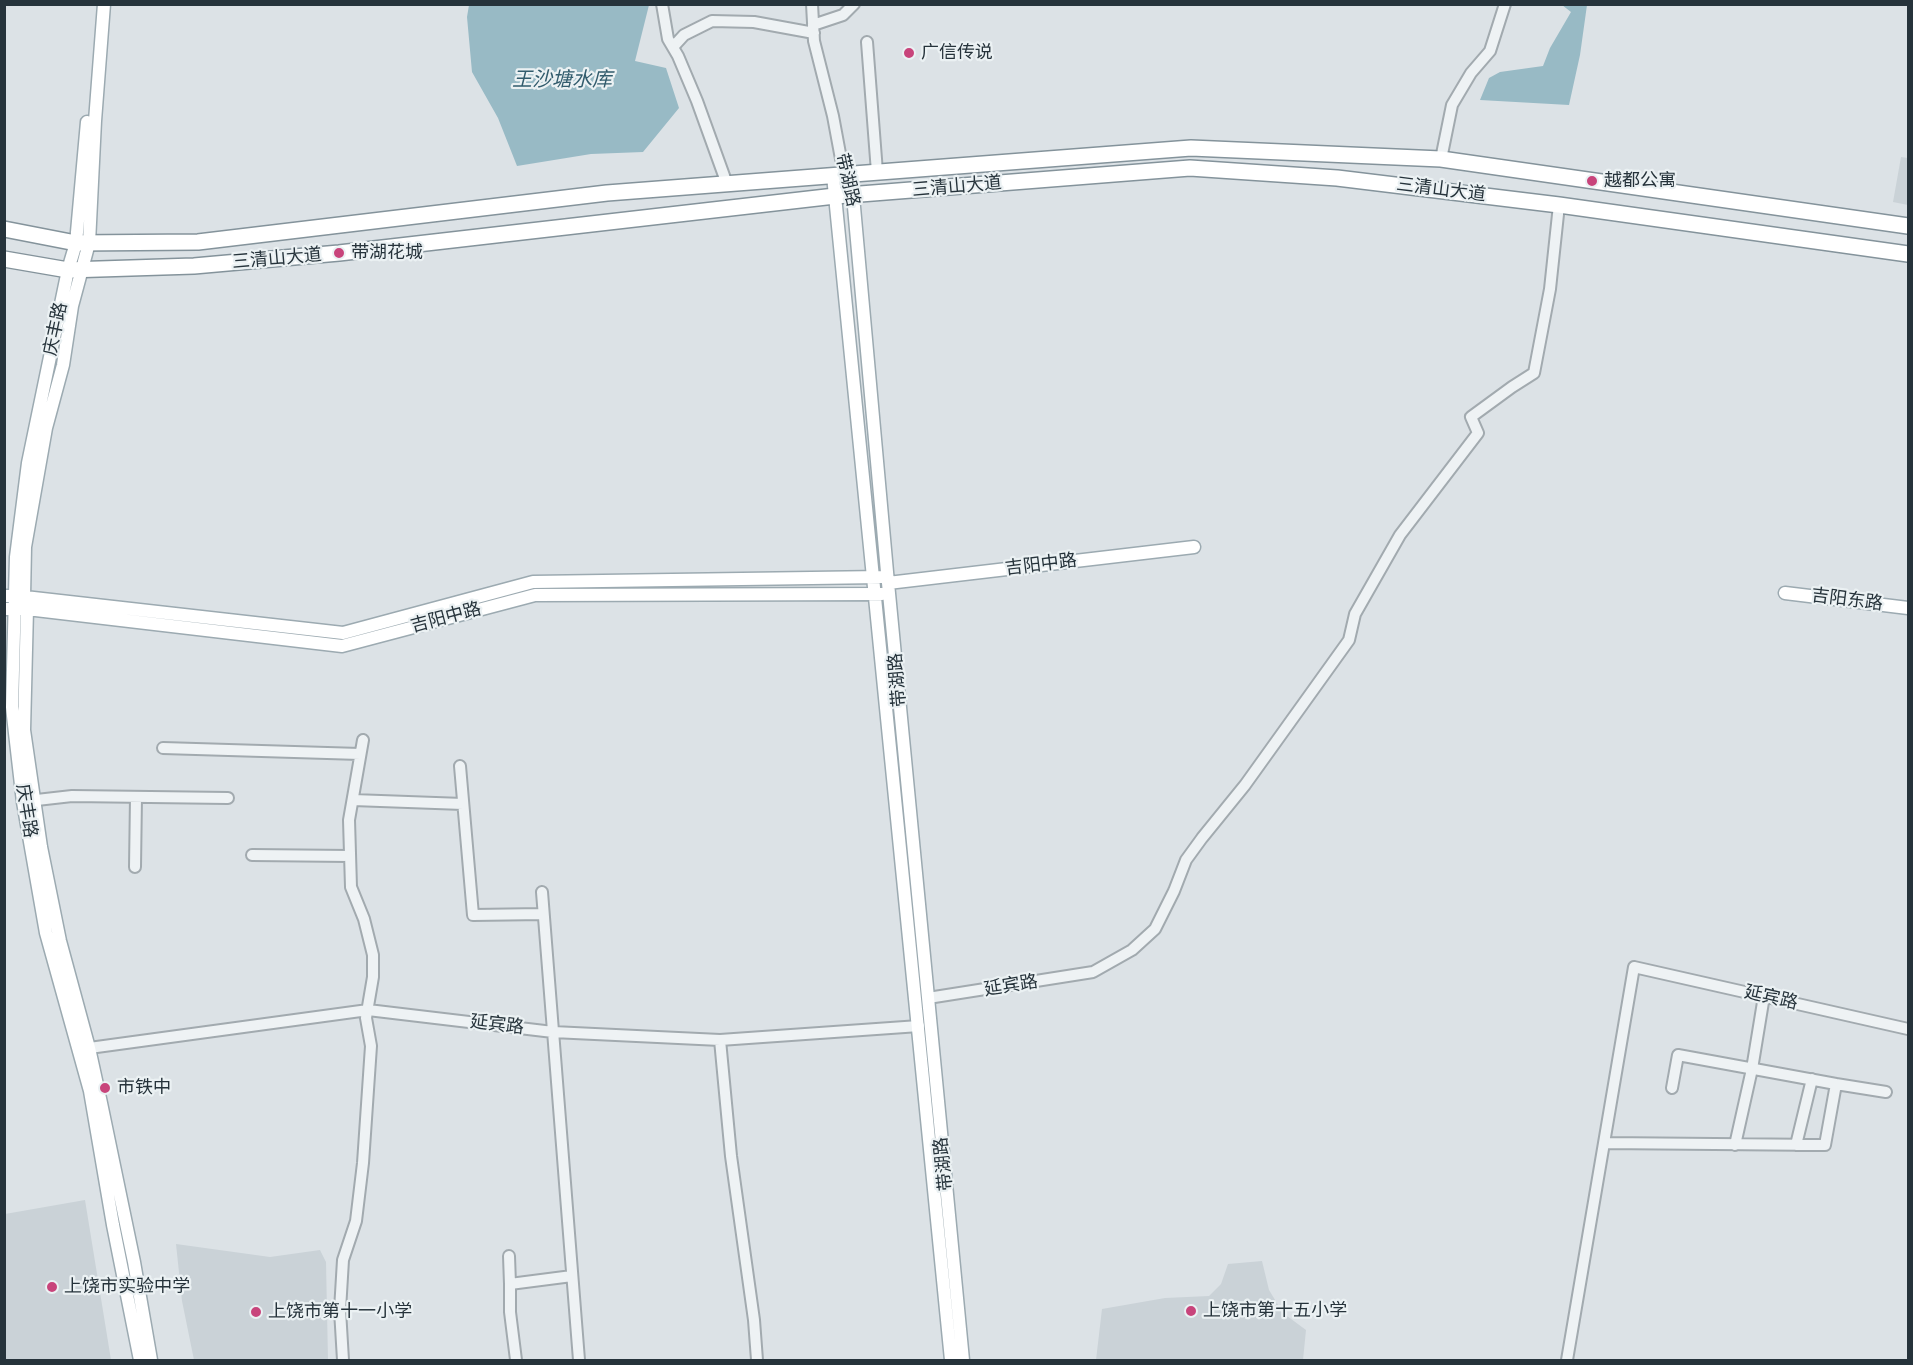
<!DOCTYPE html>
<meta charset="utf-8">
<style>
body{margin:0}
#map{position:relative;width:1913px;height:1365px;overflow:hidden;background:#dce2e6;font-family:Helvetica,sans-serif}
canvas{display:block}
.frame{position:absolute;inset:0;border:6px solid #26333b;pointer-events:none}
</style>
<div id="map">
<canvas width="1913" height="1365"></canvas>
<div class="frame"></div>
</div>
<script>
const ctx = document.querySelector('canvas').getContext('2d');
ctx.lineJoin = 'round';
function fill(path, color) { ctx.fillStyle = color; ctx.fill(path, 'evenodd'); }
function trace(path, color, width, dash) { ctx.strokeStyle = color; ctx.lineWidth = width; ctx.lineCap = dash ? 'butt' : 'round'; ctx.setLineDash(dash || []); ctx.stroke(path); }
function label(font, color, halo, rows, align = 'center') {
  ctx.font = font + ' Helvetica,"Noto Sans SC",sans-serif'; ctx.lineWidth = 4.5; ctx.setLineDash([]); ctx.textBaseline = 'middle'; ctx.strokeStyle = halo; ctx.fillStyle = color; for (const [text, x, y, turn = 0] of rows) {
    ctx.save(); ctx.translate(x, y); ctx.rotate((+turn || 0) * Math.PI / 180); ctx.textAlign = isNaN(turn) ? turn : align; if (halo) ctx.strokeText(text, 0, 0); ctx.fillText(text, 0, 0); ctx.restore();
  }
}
fill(new Path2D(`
 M1901,157L1908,158V205L1893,202Z
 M85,1200L111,1360H5V1214Z
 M176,1244L270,1257L320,1250L326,1262L328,1360H194L182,1301Z
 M1262,1261L1269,1290L1283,1313L1306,1330L1303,1360H1096L1102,1309L1165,1298L1209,1296L1221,1284L1228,1264Z`), '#cad2d7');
fill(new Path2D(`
 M469,5H649L635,61L666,68L679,108L643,152L591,154L517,166L498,118L472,72L467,17Z
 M1562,5H1587L1580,55L1569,105L1480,100L1489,78L1500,72L1543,66L1550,48L1571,12Z`), '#98bac5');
const minor = new Path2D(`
 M662,4L668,39L678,56L697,101L727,184
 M812,4L814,41L833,116L844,175
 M813,25L843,15L854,4
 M867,42L877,172
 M673,47L684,35L712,21L754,22L814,33
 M1441,159L1452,105L1471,73L1490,51L1505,4
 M163,748L360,754
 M460,766L473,915L543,914
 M353,800L463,804
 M28,801L72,796L228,798
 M252,855L350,856
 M135,867L136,797
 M542,892L579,1360
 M928,998L1093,972L1132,950L1155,929L1174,891L1186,860L1202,838L1245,785L1349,640L1355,614L1400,535L1478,433L1471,417L1512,387L1534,373L1550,289L1559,205
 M720,1040L731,1156L754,1320L757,1360
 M82,1049L368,1010L553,1032L720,1040L919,1026
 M1672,1088L1678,1055L1836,1084
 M1604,1143L1825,1145L1836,1084L1886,1092
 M1735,1145L1752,1069L1764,996
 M1796,1145L1812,1079
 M509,1256L510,1284
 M343,1360L340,1310L343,1260L356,1221L363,1163L371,1046L366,1018L373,977V955L364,919L351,887L349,820L363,740
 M516,1360L510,1312V1284L572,1276
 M1567,1360L1634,967L1908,1029`);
const major = new Path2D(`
 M104,4L95,121L89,243L72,306L63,365L46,428L25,547L24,597L27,609L24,730L41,847L60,941L89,1048L101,1103L134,1262L151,1360
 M87,122L76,243L68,270L28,463L16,557L12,707L23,802L46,933L90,1091L113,1225L140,1360
 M844,175L853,196L888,583L963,1360
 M833,176L951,1360
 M888,583L1194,547
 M1785,593L1908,608
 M4,596H16L343,633L533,582L881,577
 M4,609H27L342,646L535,595L882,594`);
const highway = new Path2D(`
 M4,229L76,243L198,242L607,193L1191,148L1441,159L1908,226
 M4,259L68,270L194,266L339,253L835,196L1190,168L1337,178L1559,205L1908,254`);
trace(minor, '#a2aaaf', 14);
trace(major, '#9caab1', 15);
trace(highway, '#84939b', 18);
trace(minor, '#eef2f4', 10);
trace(major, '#fff', 12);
trace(highway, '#fff', 15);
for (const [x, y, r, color] of [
 [909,53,6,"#c8447b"],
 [1592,181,6,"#c8447b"],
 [339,253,6,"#c8447b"],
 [105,1088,6,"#c8447b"],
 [52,1287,6,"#c8447b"],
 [1191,1311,6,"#c8447b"],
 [256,1312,6,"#c8447b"]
]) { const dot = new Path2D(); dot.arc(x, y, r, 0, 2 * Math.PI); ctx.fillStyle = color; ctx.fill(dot); trace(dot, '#ebf1f3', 2); }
label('18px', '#26333b', '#ebf1f3', [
 ["广信传说",921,53],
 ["越都公寓",1604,181],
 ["带湖花城",351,253],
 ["市铁中",117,1088],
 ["上饶市实验中学",64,1287],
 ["上饶市第十五小学",1203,1311],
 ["上饶市第十一小学",268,1312]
], 'left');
label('18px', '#26333b', '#ebf1f3', [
 ["带湖路",847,180,77],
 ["三清山大道",957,187,-5],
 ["三清山大道",1441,190,7],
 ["三清山大道",277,259,-5],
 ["庆丰路",56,329,-78],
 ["吉阳中路",1041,565,-7],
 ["吉阳东路",1847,600,7],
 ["吉阳中路",446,618,-15],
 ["带湖路",898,680,-95],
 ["庆丰路",26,811,81],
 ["延宾路",1011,986,-9],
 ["延宾路",1771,998,13],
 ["延宾路",497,1025,7],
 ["带湖路",944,1164,-96]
]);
label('italic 20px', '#325c6d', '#ebf1f3', [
 ["王沙塘水库",562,80]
]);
</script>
